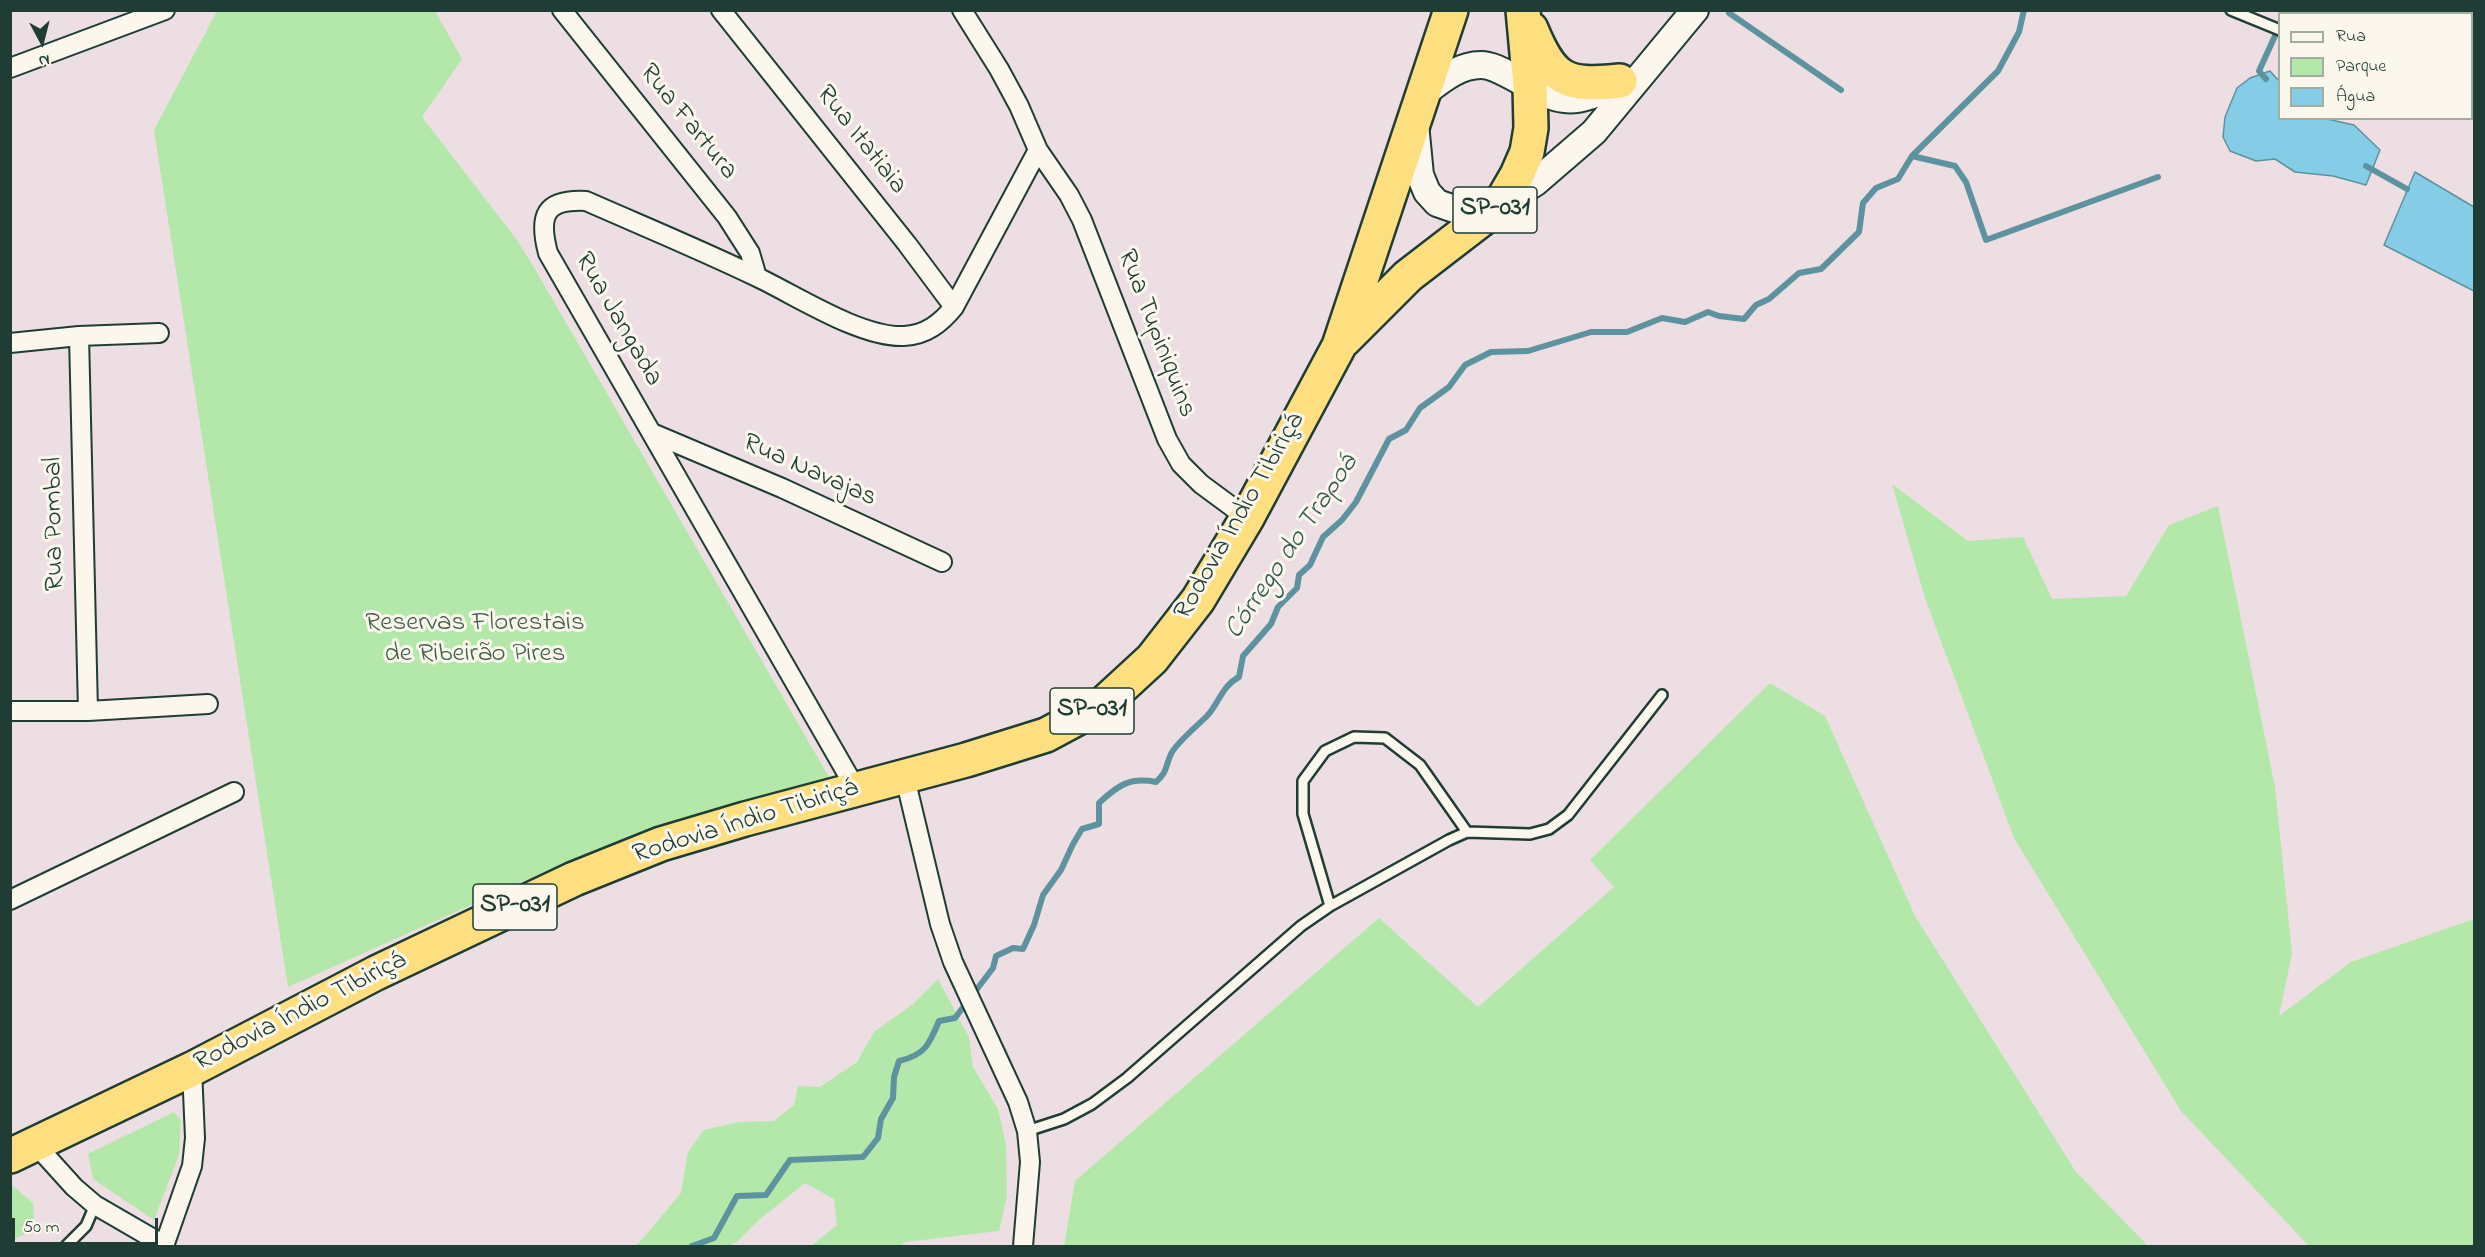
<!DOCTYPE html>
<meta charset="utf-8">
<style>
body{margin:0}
#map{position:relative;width:2485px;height:1257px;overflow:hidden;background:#eddee3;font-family:"Indie Flower",sans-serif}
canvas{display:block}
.frame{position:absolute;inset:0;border:12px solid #1f3d34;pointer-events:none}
.legend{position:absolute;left:2278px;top:12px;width:195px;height:108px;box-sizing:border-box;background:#fbf7ec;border:2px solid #a3ada2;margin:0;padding:8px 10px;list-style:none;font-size:18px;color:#1f3d34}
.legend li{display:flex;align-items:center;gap:12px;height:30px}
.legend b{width:30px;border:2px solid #a3ada2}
.north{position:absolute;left:12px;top:12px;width:60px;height:60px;-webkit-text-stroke:4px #fbf7ec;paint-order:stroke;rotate:173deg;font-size:16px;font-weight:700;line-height:24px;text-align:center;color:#1f3d34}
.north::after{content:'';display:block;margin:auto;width:21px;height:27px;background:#1f3d34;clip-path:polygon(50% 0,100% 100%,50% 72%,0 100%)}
.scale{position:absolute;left:12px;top:1218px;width:146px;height:27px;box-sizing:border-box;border:3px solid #1f3d34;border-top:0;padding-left:8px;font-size:18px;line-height:21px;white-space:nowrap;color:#1f3d34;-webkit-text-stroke:4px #fbf7ec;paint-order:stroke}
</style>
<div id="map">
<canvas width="2485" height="1257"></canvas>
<div class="frame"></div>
<ul class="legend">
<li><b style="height:8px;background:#fbf7ec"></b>Rua</li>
<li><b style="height:16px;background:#b3e8aa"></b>Parque</li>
<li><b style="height:16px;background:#85cce6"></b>Água</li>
</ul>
<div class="north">N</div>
<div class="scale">50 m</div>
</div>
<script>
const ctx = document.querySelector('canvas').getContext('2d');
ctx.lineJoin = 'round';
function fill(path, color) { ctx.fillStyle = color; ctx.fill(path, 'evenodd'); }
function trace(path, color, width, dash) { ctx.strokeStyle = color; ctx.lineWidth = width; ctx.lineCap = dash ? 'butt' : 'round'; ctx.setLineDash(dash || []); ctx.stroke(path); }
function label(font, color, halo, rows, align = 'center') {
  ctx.font = font + ' "Indie Flower",sans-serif'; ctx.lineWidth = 6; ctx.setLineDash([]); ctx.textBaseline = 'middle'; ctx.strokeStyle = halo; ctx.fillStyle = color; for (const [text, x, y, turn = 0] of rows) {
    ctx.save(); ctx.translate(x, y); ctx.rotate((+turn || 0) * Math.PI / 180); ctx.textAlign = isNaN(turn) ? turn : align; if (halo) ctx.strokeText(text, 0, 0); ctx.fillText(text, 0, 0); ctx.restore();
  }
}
fill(new Path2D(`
 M217,11H435L462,59L422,117L517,240L535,269L829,777L585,854L288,987L154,130Z
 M1892,484L1968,541L2023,537L2052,599L2126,596L2169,525L2218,506L2275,787L2292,953L2279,1016L2351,962L2474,919V1246H2309L2181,1111L2014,838L1925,598Z
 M1770,683L1825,716L1915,916L2076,1172L2148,1246H1064L1075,1181L1379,918L1478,1007L1614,887L1590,860Z
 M938,979L969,1037L973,1067L998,1109L1006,1145L1007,1196L999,1231L905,1242L901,1246H811L837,1225L834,1199L805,1183L759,1220L738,1241L729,1246H633L639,1243L681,1193L688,1152L704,1130L739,1122L774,1121L794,1105L798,1086L820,1087L857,1062L874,1032L913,1004Z
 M174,1112L181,1120L179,1155L154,1220L93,1179L88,1154Z
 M13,1186L33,1203L34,1218L24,1234L11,1241V1188Z`), '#b3e8aa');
const water = new Path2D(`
 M2270,71L2279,81L2280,118L2327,119L2354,125L2380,150L2366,185L2333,176L2295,172L2275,159L2256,161L2230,151L2223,137L2225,117L2237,88L2250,78Z
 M2415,172L2474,207V291L2384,245Z`);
fill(water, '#85cce6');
trace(water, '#5c939f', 1.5);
trace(new Path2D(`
 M1729,13L1841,90
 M2285,14L2287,10
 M2266,79L2259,71L2279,27
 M1912,156L1955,166L1966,182L1986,240L2158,177
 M2366,166L2407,189
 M692,1246L714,1238L737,1196L766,1195L790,1160L863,1157L878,1138L881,1119L893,1098L894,1077L899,1061C925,1055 929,1045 939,1021L955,1018L993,968L996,956L1013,948L1023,949L1034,925L1043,895L1061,870L1073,844L1082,829L1099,824V803C1118,785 1130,777 1156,782C1168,771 1165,767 1171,754C1176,743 1198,725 1207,716C1219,703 1222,686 1239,677L1243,656L1271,624L1278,607L1297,588L1299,575L1310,565L1323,537L1342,520L1356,502L1389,439L1406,430L1420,408L1449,387L1465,365L1491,352L1528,351L1591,332H1627L1662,318L1685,322L1708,312L1719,316L1744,319L1756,305L1769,299L1799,273L1821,269L1859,232L1863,203L1876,188L1898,179L1912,156L1998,71L2019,32L2024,10`), '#5c939f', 6);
const lane = new Path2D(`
 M2231,10L2280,30
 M2472,112L2474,113
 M1330,906L1303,814V781L1325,751L1354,737L1385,738L1420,765L1467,832
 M1027,1131L1064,1119L1092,1104L1127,1078L1301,926L1330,906L1449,840L1467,832L1530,834L1549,829L1568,815L1662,695
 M66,1246L86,1226L95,1205`);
const street = new Path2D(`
 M562,10L727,217L750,253L757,277
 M721,10L907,244L954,307
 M962,10L999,69L1019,106L1038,150L1069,195L1082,220L1167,439L1181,464L1201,484L1247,518
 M10,68L165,10
 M79,336L88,711
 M10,343L79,336L159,333
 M652,433L782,488L942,562
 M10,711H88L208,704
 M905,778L940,924L953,962L1018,1102L1027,1131L1030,1162L1023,1246
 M856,789L548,253C538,215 545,199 586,201C643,226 701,250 757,277C797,296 861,338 904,336C926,335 941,323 954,307L1038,150
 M10,900L234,792
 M36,1145L74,1187L95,1205L164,1245
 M164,1246L192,1166L195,1138L192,1069`);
const secondary = new Path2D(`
 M1423,94C1440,81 1458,65 1481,65C1491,65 1502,71 1511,76C1554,99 1569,111 1615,84
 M1415,124L1420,175L1427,192L1437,203L1463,212L1480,211L1499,206L1536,182L1594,132L1695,10`);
const highway = new Path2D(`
 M1531,29C1552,80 1565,87 1620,81
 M1344,340L1408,276L1499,206L1517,175L1527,152L1531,128L1530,86L1523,10
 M10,1156L192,1069L376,973L574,879L661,844L745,819L966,760L1046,735L1102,705L1152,659L1198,600L1247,518L1339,346L1451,10`);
trace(lane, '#1f3d34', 14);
trace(street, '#1f3d34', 22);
trace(secondary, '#1f3d34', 30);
trace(highway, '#1f3d34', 38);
trace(lane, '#fbf7ec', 9);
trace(street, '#fbf7ec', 18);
trace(secondary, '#fbf7ec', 26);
trace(highway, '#fedf80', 33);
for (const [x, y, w] of [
 [1495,210,84],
 [1092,711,84],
 [515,907,84]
]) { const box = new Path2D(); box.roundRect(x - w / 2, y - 23, w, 46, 4.5); ctx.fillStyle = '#fbf7ec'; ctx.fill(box); trace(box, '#1f3d34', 1.5); }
label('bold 26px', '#1f3d34', null, [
 ["SP-031",1495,210],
 ["SP-031",1092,711],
 ["SP-031",515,907]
]);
label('27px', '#1f3d34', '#fbf7ec', [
 ["Rua Fartura",687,123,51],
 ["Rua Itatiaia",860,141,52],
 ["Rua Jangada",617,320,60],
 ["Rua Tupiniquins",1155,334,69],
 ["Rua Navajas",809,472,24],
 ["Rodovia Índio Tibiriçá",1241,517,-60],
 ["Rua Pombal",56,524,-91],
 ["Rodovia Índio Tibiriçá",746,823,-17],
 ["Rodovia Índio Tibiriçá",301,1013,-27]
]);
label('27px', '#3d5f4c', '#fbf7ec', [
 ["Reservas Florestais",475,625],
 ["de Ribeirão Pires",475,656]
]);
label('italic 28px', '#335a58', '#fbf7ec', [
 ["Córrego do Trapoá",1293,548,-56]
]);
</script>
